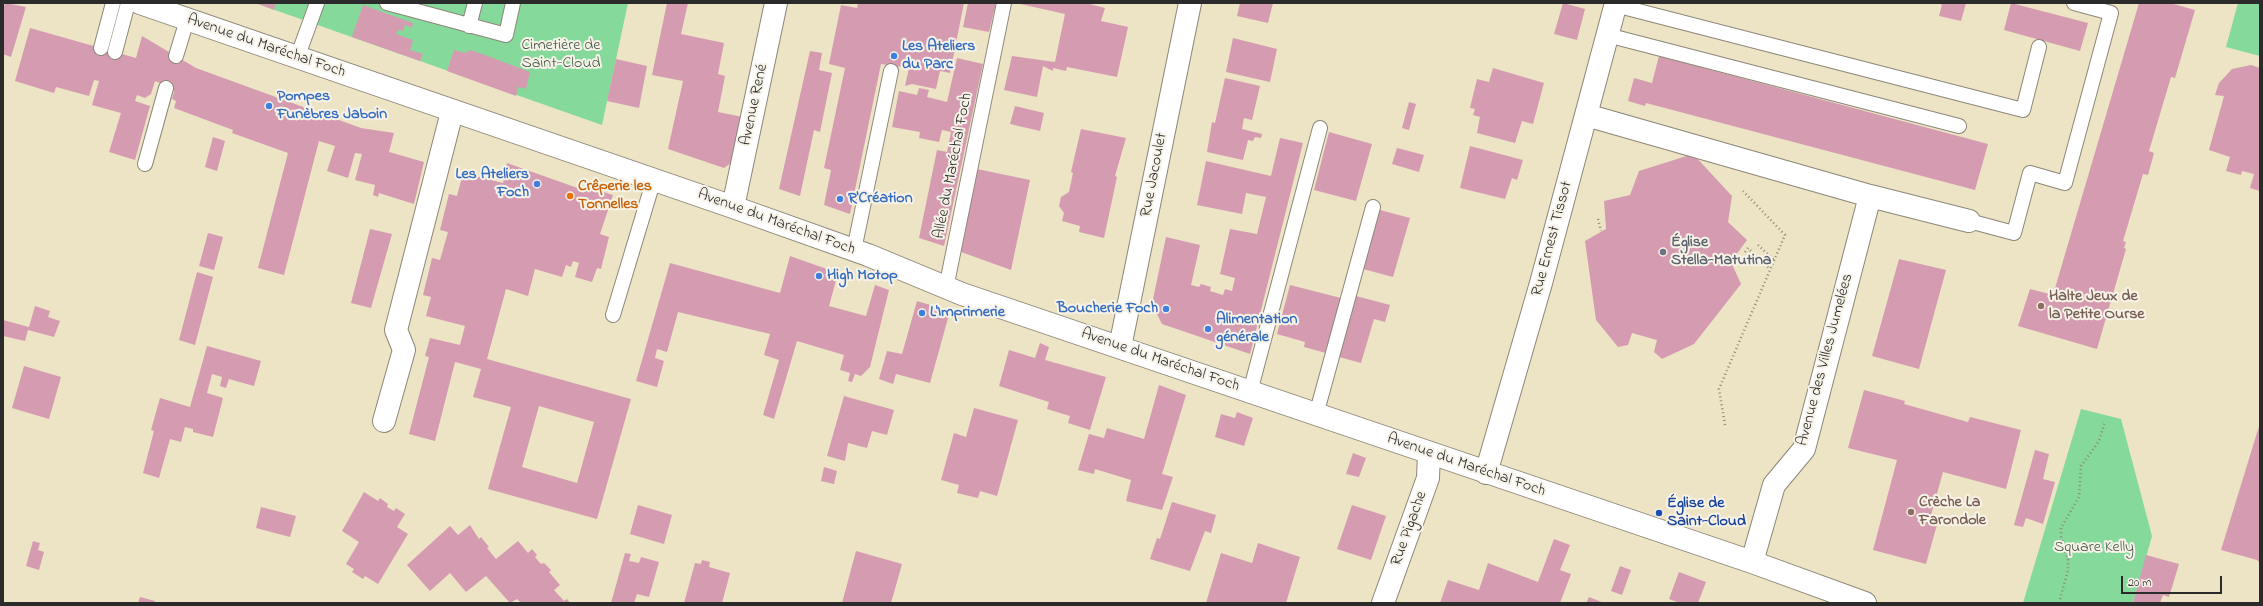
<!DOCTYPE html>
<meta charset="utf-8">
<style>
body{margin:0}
#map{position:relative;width:2263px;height:606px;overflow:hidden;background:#ede3c5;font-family:"Indie Flower",sans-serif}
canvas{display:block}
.frame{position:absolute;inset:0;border:4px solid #2b2b2b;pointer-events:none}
.scale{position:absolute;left:2121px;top:576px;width:101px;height:18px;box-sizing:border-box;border:2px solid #2b2b2b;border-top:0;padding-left:5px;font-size:12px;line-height:14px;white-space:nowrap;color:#2b2b2b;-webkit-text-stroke:3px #f7f3e8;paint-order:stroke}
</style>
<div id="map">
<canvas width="2263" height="606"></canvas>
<div class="frame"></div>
<div class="scale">20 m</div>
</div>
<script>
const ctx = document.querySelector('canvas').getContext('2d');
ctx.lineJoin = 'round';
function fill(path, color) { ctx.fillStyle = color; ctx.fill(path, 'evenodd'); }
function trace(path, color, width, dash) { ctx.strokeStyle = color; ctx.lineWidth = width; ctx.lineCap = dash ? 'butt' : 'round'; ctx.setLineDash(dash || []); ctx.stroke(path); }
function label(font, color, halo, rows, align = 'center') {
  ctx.font = font + ' "Indie Flower",sans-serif'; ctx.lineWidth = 4; ctx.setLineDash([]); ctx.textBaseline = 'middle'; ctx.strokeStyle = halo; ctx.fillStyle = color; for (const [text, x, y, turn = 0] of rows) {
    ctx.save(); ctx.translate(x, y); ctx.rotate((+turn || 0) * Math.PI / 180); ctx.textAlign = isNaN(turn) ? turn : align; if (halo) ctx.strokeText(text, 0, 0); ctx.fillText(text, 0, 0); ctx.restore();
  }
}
fill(new Path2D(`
 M255,3H628L602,125Z
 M2238,3H2260V56L2226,47Z
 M2081,409L2121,419L2152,536L2133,603H2023Z`), '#85d99b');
fill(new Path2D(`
 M5,3L26,7L11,57L3,54V10Z
 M256,3H276L274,10Z
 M667,3H688L681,34L724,43L718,74L725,76L718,112L743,117L734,161L724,168L668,149L683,81L652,75Z
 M858,3H964L950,73L940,71L936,89L912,84L905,86L909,68L881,64L850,214L824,205L831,170L824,168L845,68L829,64L841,5L857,8Z
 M968,3H996L989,32L963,27Z
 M1016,3H1086L1105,8L1101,21L1128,27L1117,77L1067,67L1066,71L1053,68V71L1043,66L1037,97L1004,90L1012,56L1055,62L1065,14Z
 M1240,3H1273L1268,23L1237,16Z
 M1563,3L1585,9L1577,40L1554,34Z
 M1966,3L1961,21L1939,16L1942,5L1938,3Z
 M2011,3L2088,23L2080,51L2004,30Z
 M2139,3H2170L2195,10L2175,78L2171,77L2149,151L2154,153L2148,175L2143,174L2123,241L2126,242L2124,248L2126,249L2097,349L2018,326L2030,289L2053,295Z
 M363,5L413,23L412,28L405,25L403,31L398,30L396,34L413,40L410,50L423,54L420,61L352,37Z
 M30,28L136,58L142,36L196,68L361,128L394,133L389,152L424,162L414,204L379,193L378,197L373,195L375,185L355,180L362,154L355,153L348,178L327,171L335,146L319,141L284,275L258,268L288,153L232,133L233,130L174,108L176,101L172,99L174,91L159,86L160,83L155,81L151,94L145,98L137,95L135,101L150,106L135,160L109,152L121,113L92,105L99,81L94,80L89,96L56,87L54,93L15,81Z
 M1233,38L1277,49L1270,82L1226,72Z
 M454,50L465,53L470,50L485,55L530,72L526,89L518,87L516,96L447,71Z
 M810,51L822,53L819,70L832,73L820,132L814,130L800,196L779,189Z
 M1659,56L1988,144L1975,190L1646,103L1645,106L1628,101L1634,78L1652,83Z
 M957,58L983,64L944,246L919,238L937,150L947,152L951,132L942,130L939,142L919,138L920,132L892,127L899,91L917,95L919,88L929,90L927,97L947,102Z
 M616,59L647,66L639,108L607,101Z
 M2251,65L2260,68V191L2250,188L2254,174L2242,171L2241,175L2226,171L2230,157L2209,150L2224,96L2215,95L2219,83L2232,69Z
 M1493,68L1544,83L1533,124L1522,121L1515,143L1477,133L1480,117L1473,115L1475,109L1470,108L1477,79L1489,82Z
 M1225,78L1260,86L1252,120L1244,118L1242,129L1262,134L1261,138L1255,137L1253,141L1248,140L1243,160L1207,152L1212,122L1215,123Z
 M1409,102L1416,104L1409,130L1402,128Z
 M1015,106L1044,113L1040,131L1010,124Z
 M1081,129L1126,138L1115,176L1117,177L1104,238L1079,232L1080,226L1062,221L1064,213L1059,206L1061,197L1069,192L1073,173L1071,172Z
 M1329,132L1372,144L1356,201L1314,190Z
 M213,137L225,141L217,171L205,167Z
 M1280,138L1303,143L1250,354L1162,324L1152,304L1166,237L1200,245L1191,285L1199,287L1201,284L1211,287L1210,291L1223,295L1225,289L1232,291L1235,278L1220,274L1230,229L1257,234L1266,197L1246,193L1242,214L1197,205L1206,161L1271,176Z
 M1470,146L1523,160L1517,180L1512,178L1505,199L1460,188Z
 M1397,148L1424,155L1419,172L1392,164Z
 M1693,154L1732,196L1728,222L1747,240L1731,262L1741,284L1694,344L1662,359L1654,352L1657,340L1632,333L1628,345L1618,347L1596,320L1585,241L1606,229L1604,201L1630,195L1639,171Z
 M507,163L586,191L587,187L613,195L600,234L609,237L601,269L597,268L592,282L575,277L579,263L573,261L571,267L566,265L562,277L535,269L528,296L506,289L487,359L631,399L597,519L488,489L511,407L473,397L481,369L455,362L435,441L409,434L429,357L425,356L430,338L460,345L465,326L426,316L431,297L423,295L432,258L440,260L448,232L440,230L449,194L457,196L463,173L503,183ZM539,406L594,422L577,483L522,467Z
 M977,169L1030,180L1011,270L961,252Z
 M1380,210L1410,218L1393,277L1363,269Z
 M370,229L392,234L371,308L351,303Z
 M208,233L223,237L214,270L199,266Z
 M790,256L838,273L829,306L866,316L875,285L889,290L870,367L861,376L855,374L852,382L848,381L850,373L840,370L844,355L797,341L774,419L763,415L779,360L764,355L770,334L678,312L667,352L657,349L655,358L664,361L657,387L636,381L670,263L780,293Z
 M1899,259L1946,270L1919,369L1872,356Z
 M197,272L213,277L195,345L179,340Z
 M1290,285L1341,298L1326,353L1304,347L1305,342L1277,334Z
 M1356,296L1390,305L1385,322L1374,319L1361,363L1339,357Z
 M917,301L950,311L930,383L896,374L893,384L879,379L887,351L902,354Z
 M35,306L50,311L48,317L60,321L54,337L28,330L25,341L3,336V320L29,327Z
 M1040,343L1049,347L1045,360L1106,377L1090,430L1068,423L1070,416L1047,409L1049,402L999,386L1009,350L1035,358Z
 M207,346L261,361L254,386L229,379L226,388L220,386L222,377L212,374L207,393L223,398L213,437L193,432V429L185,427L181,442L170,439L159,478L143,473L154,431L151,430L160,398L190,407Z
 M24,366L61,377L49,419L12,408Z
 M1159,385L1186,395L1162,474L1173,477L1162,510L1126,501L1131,480L1095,469L1094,474L1078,470L1089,434L1104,438L1107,428L1144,439Z
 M1864,390L1905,401L1904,404L1968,422L1970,417L2021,430L2006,489L1943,472L1930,519L1938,521L1926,564L1873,550L1897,460L1848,448Z
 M844,396L894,410L887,435L872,431L867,448L848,443L845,461L827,456Z
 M974,408L1018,420L997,496L980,491L978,498L957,493L959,485L941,480L954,433L966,437Z
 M1237,412L1253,418L1244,446L1215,437L1221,414L1235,418Z
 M2260,423V563L2257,560L2221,550Z
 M2035,450L2049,454L2043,479L2055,482L2043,524L2026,518L2023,527L2014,525Z
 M1353,453L1366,458L1359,477L1346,474Z
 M824,467L837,471L834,484L821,481Z
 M364,492L378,501L380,498L388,504L387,507L394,511L396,508L405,514L397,527L408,534L378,584L365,576L363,579L352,572L354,569L346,564L359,542L342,531Z
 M1172,502L1216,515L1211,533L1205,531L1190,571L1150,559L1157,538L1160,539Z
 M638,505L672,515L664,544L630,534Z
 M1352,505L1386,516L1371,560L1337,549Z
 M261,507L296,516L290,537L256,528Z
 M470,525L479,539L481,537L489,547L487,548L496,559L518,541L528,553L532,549L537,555L535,557L541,564L544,563L551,570L549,572L560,585L554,590L564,601L567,599L570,603H521L517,599L510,603L486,576L466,592L450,573L430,591L407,565L450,526L458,535Z
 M1554,539L1570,545L1560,570L1571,574L1560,603H1440L1448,580L1479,590L1488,563L1538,582Z
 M33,541L40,543L38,550L44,552L39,570L26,566Z
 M1258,543L1300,557L1286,603H1206L1221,553L1252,563Z
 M856,551L902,564L891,603H842Z
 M625,553L631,554L629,561L639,563L641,557L659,562L649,597L637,594L634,603H611Z
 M2146,555L2179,564L2169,597L2163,595L2160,603H2133Z
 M702,560L710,562L709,567L730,573L722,603H684L695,563L701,564Z
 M1620,566L1631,570L1622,595L1611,591Z
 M1679,572L1706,582L1698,603H1680L1669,599Z
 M140,597L155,601L154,603H138Z
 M1589,597L1604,603H1586Z`), '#d59cb1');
const service = new Path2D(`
 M387,3L506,35L513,3
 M1615,5L2023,110L2039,47
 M469,26L475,3
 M1607,35L1959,126
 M101,48L113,3
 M115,52L128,3
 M176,56L187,20
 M297,58L317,3
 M145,164L166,88
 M1969,221L2014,233L2030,173L2065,183L2111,13L2074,3
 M854,250L891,71
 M946,288L1004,3
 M613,315L654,179
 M1250,392L1320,128
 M1316,415L1373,207`);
const minor = new Path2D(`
 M140,3L733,207L868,255L962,294L1752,562L1865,603
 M1586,115L1870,196L1969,221
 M733,207L776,3
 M1120,347L1190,3
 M384,421L404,350L396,330L452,112
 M1486,473L1541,283L1616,3
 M1752,562L1774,485L1804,449L1870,196
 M1383,603L1428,478L1429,453`);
trace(service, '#8c8778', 16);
trace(minor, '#8c8778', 24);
trace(new Path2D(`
 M1598,219L1601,231
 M1758,245L1774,260
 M1745,252L1748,248L1770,269
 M1725,425L1719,389L1785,235L1743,191
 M2059,603L2068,570V560L2061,538V528L2079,497L2081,466L2099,441L2105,421`), '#8c8778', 2.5, [1, 3]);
trace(service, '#fff', 14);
trace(minor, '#fff', 22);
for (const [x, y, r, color] of [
 [894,56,4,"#3f7fe0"],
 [269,106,4,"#3f7fe0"],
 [537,184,4,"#3f7fe0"],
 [570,196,4,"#e8710a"],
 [840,199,4,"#3f7fe0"],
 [1663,252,4,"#6b7280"],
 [819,276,4,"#3f7fe0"],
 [2041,306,4,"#8d6e63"],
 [1166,309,4,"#3f7fe0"],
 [922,313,4,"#3f7fe0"],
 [1208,329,4,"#3f7fe0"],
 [1911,512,4,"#8d6e63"],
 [1659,513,4,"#1a4fb4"]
]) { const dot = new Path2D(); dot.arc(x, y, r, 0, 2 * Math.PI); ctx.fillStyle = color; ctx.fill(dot); trace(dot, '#f7f3e8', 1.5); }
label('16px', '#425647', '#f7f3e8', [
 ["Cimetière de",561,46],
 ["Saint-Cloud",561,64],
 ["Square Kelly",2094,548]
]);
label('16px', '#2b2b2b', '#f7f3e8', [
 ["Avenue du Maréchal Foch",266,47,19],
 ["Avenue René",755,105,-78],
 ["Allée du Maréchal Foch",954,166,-79],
 ["Rue Jacoulet",1155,175,-79],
 ["Avenue du Maréchal Foch",776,223,20],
 ["Rue Ernest Tissot",1553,239,-75],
 ["Avenue des Villes Jumelées",1826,360,-75],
 ["Avenue du Maréchal Foch",1160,361,19],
 ["Avenue du Maréchal Foch",1466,466,19],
 ["Rue Pigache",1410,529,-70]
]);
label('bold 16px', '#366cbe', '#f7f3e8', [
 ["Les Ateliers",902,47],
 ["du Parc",902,65],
 ["Pompes",277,97],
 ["Funèbres Jaboin",277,115],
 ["Les Ateliers",529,175,"right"],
 ["Foch",529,193,"right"],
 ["R'Création",848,199],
 ["High Motop",827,276],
 ["Boucherie Foch",1158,309,"right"],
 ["L'Imprimerie",930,313],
 ["Alimentation",1216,320],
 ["générale",1216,338]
], 'left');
label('bold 16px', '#c56008', '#f7f3e8', [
 ["Crêperie les",578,187],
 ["Tonnelles",578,205]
], 'left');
label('bold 16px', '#5b616d', '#f7f3e8', [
 ["Église",1671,243],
 ["Stella-Matutina",1671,261]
], 'left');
label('bold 16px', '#785e54', '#f7f3e8', [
 ["Halte Jeux de",2049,297],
 ["la Petite Ourse",2049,315],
 ["Crèche La",1919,503],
 ["Farondole",1919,521]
], 'left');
label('bold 16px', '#164399', '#f7f3e8', [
 ["Église de",1667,504],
 ["Saint-Cloud",1667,522]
], 'left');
</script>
